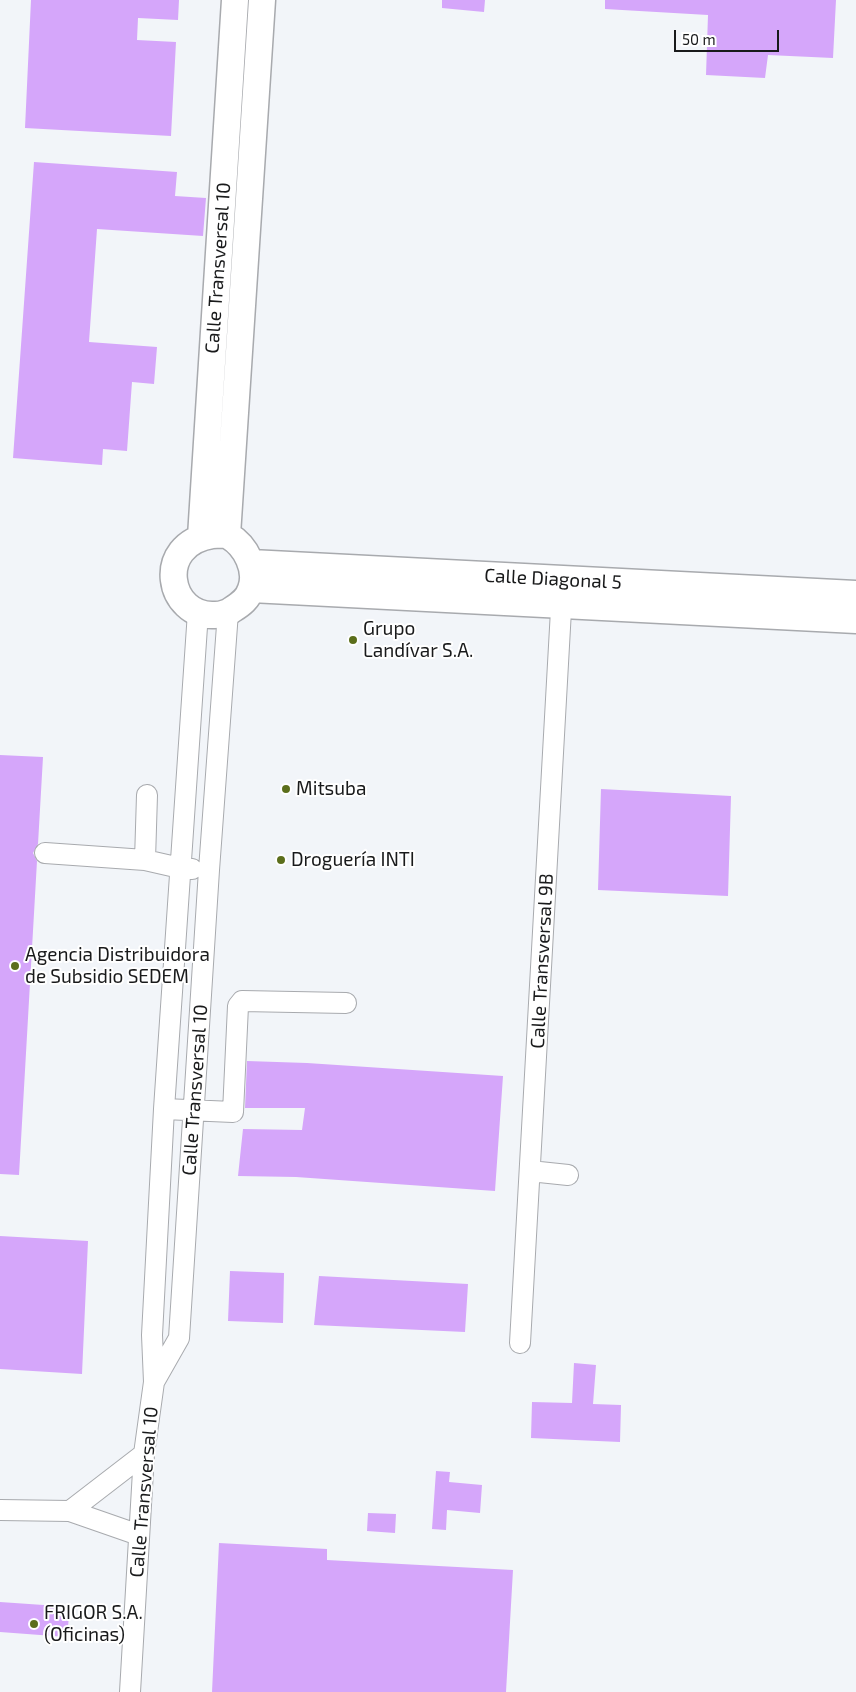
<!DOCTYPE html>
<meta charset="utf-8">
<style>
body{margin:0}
#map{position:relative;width:856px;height:1692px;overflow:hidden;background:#f2f5f9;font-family:"Exo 2",sans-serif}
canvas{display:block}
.scale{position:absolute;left:674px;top:30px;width:105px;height:22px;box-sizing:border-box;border:2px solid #191a1b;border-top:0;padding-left:6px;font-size:15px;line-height:18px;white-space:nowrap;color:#191a1b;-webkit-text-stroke:4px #fff;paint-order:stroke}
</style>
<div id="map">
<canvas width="856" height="1692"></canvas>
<div class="scale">50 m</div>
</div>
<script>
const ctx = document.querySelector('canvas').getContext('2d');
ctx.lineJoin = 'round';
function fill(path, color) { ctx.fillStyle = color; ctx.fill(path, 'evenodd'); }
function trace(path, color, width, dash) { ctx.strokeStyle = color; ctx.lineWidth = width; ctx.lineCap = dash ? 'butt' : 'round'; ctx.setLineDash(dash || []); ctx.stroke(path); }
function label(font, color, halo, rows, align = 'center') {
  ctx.font = font + ' "Exo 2",sans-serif'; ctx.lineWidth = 4; ctx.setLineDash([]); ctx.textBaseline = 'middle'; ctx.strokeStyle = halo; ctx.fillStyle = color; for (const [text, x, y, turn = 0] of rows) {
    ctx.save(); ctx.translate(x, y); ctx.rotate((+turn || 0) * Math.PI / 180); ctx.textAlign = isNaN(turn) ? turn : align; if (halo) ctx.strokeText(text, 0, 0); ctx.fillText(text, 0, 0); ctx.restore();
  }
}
fill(new Path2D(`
 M31,0H179L178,20L138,18L137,40L176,42L171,136L25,128Z
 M442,0H485L484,12L442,8Z
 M605,0H836L833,58L768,55L765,78L706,75L708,15L605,9Z
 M34,162L177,172L175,196L206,198L203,236L97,229L89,342L157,347L154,384L132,382L127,451L103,449L102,465L13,458Z
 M0,755L43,757L38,844L33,853L37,861L19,1175L0,1174Z
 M601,789L731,796L728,896L598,890Z
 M247,1061L307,1063L503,1076L495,1191L296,1177L238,1176L243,1129L302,1130L305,1108H245Z
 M0,1236L88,1241L82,1374L0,1369Z
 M230,1271L284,1273L283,1323L228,1321Z
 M319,1276L468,1284L465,1332L314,1325Z
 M574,1363L596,1365L593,1404L621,1405L620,1442L531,1438L532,1402L572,1403Z
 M436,1471L450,1472L449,1482L482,1485L480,1513L447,1510L446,1530L432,1529Z
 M368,1513L396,1514L395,1533L367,1531Z
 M219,1543L327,1549V1560L513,1570L506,1692H212Z
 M0,1602L58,1606L57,1616H69L67,1637L0,1632Z`), '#d5a6fa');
const minor = new Path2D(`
 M45,853L145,860L180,868L192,869
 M145,860L147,795
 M164,1109L233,1112L238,1006L242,1001L346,1003
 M530,1171L568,1175
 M520,1343L562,592
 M154,1382L179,1338L209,870L228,612
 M0,1510L70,1511L139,1535
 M70,1511L144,1454
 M130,1692L144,1454L154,1382L152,1335L164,1109L198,612`);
const major = new Path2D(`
 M213,535C218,535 225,534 229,536C246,546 258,570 251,589C248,599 241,604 233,609C228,613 222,615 215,615C168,618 153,544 213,535Z
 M227,535L262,0
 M201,537L235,0
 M251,563L856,594
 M251,589L856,620`);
trace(minor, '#a8aaae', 22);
trace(major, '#a8aaae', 29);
trace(minor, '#fff', 20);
trace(major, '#fff', 26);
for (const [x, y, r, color] of [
 [353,640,5,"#5b6e1b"],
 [286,789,5,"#5b6e1b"],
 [281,860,5,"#5b6e1b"],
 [15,966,5,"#5b6e1b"],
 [34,1624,5,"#5b6e1b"]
]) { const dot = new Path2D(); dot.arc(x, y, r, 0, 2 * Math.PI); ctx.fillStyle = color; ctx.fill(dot); trace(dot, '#fff', 2); }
label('19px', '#191a1b', '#fff', [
 ["Calle Transversal 10",218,268,-86],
 ["Calle Diagonal 5",553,579,3],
 ["Calle Transversal 9B",542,961,-87],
 ["Calle Transversal 10",195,1090,-86],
 ["Calle Transversal 10",144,1492,-85]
]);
label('19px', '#191a1b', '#fff', [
 ["Grupo",363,629],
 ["Landívar S.A.",363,651],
 ["Mitsuba",296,789],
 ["Droguería INTI",291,860],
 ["Agencia Distribuidora",25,955],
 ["de Subsidio SEDEM",25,977],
 ["FRIGOR S.A.",44,1613],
 ["(Oficinas)",44,1635]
], 'left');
</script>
